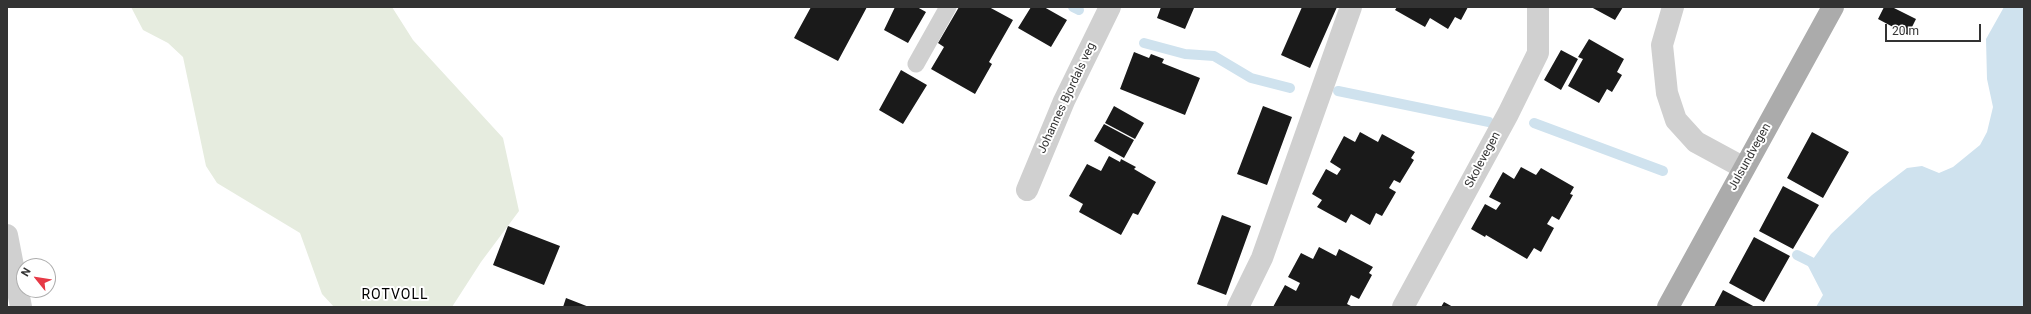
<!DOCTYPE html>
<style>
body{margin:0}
#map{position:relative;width:2031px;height:314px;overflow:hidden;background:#fff;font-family:Roboto,sans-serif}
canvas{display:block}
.frame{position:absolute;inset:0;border:8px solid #333;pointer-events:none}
.north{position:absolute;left:16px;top:258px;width:40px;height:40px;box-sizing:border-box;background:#fff;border:1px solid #adadad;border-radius:50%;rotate:300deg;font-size:11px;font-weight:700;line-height:16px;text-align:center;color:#333}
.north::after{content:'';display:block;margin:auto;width:14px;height:18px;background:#e63946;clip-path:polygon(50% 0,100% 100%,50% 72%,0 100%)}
.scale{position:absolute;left:1885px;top:24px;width:96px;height:18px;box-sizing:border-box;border:2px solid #333;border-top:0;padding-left:5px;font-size:12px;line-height:14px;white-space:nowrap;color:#333;-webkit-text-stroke:3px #fff;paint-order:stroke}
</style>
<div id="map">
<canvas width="2031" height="314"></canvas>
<div class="frame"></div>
<div class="north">N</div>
<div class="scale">20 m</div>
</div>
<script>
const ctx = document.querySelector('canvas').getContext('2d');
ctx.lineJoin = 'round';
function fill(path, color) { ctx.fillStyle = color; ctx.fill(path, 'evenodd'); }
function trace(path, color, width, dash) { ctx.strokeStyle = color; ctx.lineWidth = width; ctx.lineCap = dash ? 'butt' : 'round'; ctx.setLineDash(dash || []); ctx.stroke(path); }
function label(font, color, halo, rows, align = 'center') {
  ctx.font = font + ' Roboto,sans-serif'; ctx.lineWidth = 4; ctx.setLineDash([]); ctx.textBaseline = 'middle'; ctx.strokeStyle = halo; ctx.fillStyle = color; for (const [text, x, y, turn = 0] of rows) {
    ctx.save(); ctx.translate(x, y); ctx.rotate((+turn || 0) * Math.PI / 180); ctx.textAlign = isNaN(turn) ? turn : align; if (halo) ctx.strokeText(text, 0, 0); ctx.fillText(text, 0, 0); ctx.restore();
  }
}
fill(new Path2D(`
 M131,7H392L413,40L503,138L519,211L481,262L452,307H334L322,294L300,233L217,183L206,166L183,57L168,43L143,30Z`), '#e6ecdf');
fill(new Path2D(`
 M2004,7H2024V307H1816L1823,295L1808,266L1831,234L1872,195L1907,168L1922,166L1939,173L1953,167L1980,145L1987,132L1993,107L1987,79L1986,39Z`), '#cfe2ee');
trace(new Path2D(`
 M1073,7L1079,10
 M1144,43L1185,54L1214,56L1251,78L1290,88
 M1338,91L1489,122
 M1534,123L1663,171
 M1797,255L1811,262`), '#cfe2ee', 10);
fill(new Path2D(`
 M811,7H867L838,61L794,38Z
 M895,7H917L926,12L908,43L884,30Z
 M959,7H989L1013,20L989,62L992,64L975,94L931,69L944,47L938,43Z
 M1031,7H1044L1067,20L1051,47L1018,28Z
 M1161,7L1194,8L1185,29L1157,18Z
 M1302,7H1337L1310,68L1281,55Z
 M1397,7H1468L1461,20L1455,17L1448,29L1430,18L1425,27L1395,10Z
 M1591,7H1623L1615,20Z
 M1884,7H1892L1916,19L1908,35L1878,19Z
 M1589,39L1624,59L1617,72L1622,75L1612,92L1607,89L1599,103L1568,86L1583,59L1578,57Z
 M1561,50L1578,59L1561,90L1544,80Z
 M1134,52L1149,58L1151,54L1164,59L1162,63L1200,78L1185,115L1120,89Z
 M901,70L927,85L903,124L879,110Z
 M1114,106L1144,123L1135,139L1105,123Z
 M1263,106L1292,117L1267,185L1237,174Z
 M1104,124L1134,140L1124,158L1094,141Z
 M1360,132L1378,142L1382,134L1415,152L1411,158L1414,160L1400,183L1394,180L1389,188L1396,192L1382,216L1376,213L1370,225L1351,214L1346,223L1317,207L1322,200L1312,194L1326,169L1337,175L1341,169L1330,162L1344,136L1355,142Z
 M1812,132L1849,152L1823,198L1787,178Z
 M1109,156L1120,162L1121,159L1136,167L1134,169L1156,182L1138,215L1133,213L1121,235L1079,212L1083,204L1069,196L1087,164L1101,171Z
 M1521,167L1536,175L1541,168L1574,187L1570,194L1573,195L1559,220L1552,216L1547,224L1554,228L1541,252L1534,248L1527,259L1486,235L1485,237L1471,229L1485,204L1496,210L1501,203L1489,197L1503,172L1514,179Z
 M1783,186L1819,205L1793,249L1759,231Z
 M1222,215L1251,226L1226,295L1197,284Z
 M508,226L560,246L544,285L493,265Z
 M1754,237L1790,256L1764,302L1729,283Z
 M1319,247L1336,256L1339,249L1373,267L1369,273L1372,275L1359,299L1351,295L1347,304L1353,307H1273L1285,285L1296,291L1300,283L1288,277L1301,253L1313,259Z
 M1723,290L1755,307H1714Z
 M566,298L589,307H563Z
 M1444,302L1453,307H1441Z`), '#1a1a1a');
trace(new Path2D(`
 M916,64L948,7`), '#d0d0d0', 17);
trace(new Path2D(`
 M1673,7L1662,45L1667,93L1676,120L1696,142L1744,168
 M1027,190L1064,101L1110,7
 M7,235L21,307
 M1238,307L1262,258L1351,7
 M1403,307L1508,114L1538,53V7`), '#d0d0d0', 22);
trace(new Path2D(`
 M1668,307L1833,7`), '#ababab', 22);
label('12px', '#333', '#fff', [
 ["Johannes Bjordals veg",1067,98,-65],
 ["Julsundvegen",1750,157,-61],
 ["Skolevegen",1483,160,-62]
]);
ctx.letterSpacing = '1px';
label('14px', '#000', '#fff', [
 ["ROTVOLL",395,295]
]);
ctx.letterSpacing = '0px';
</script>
